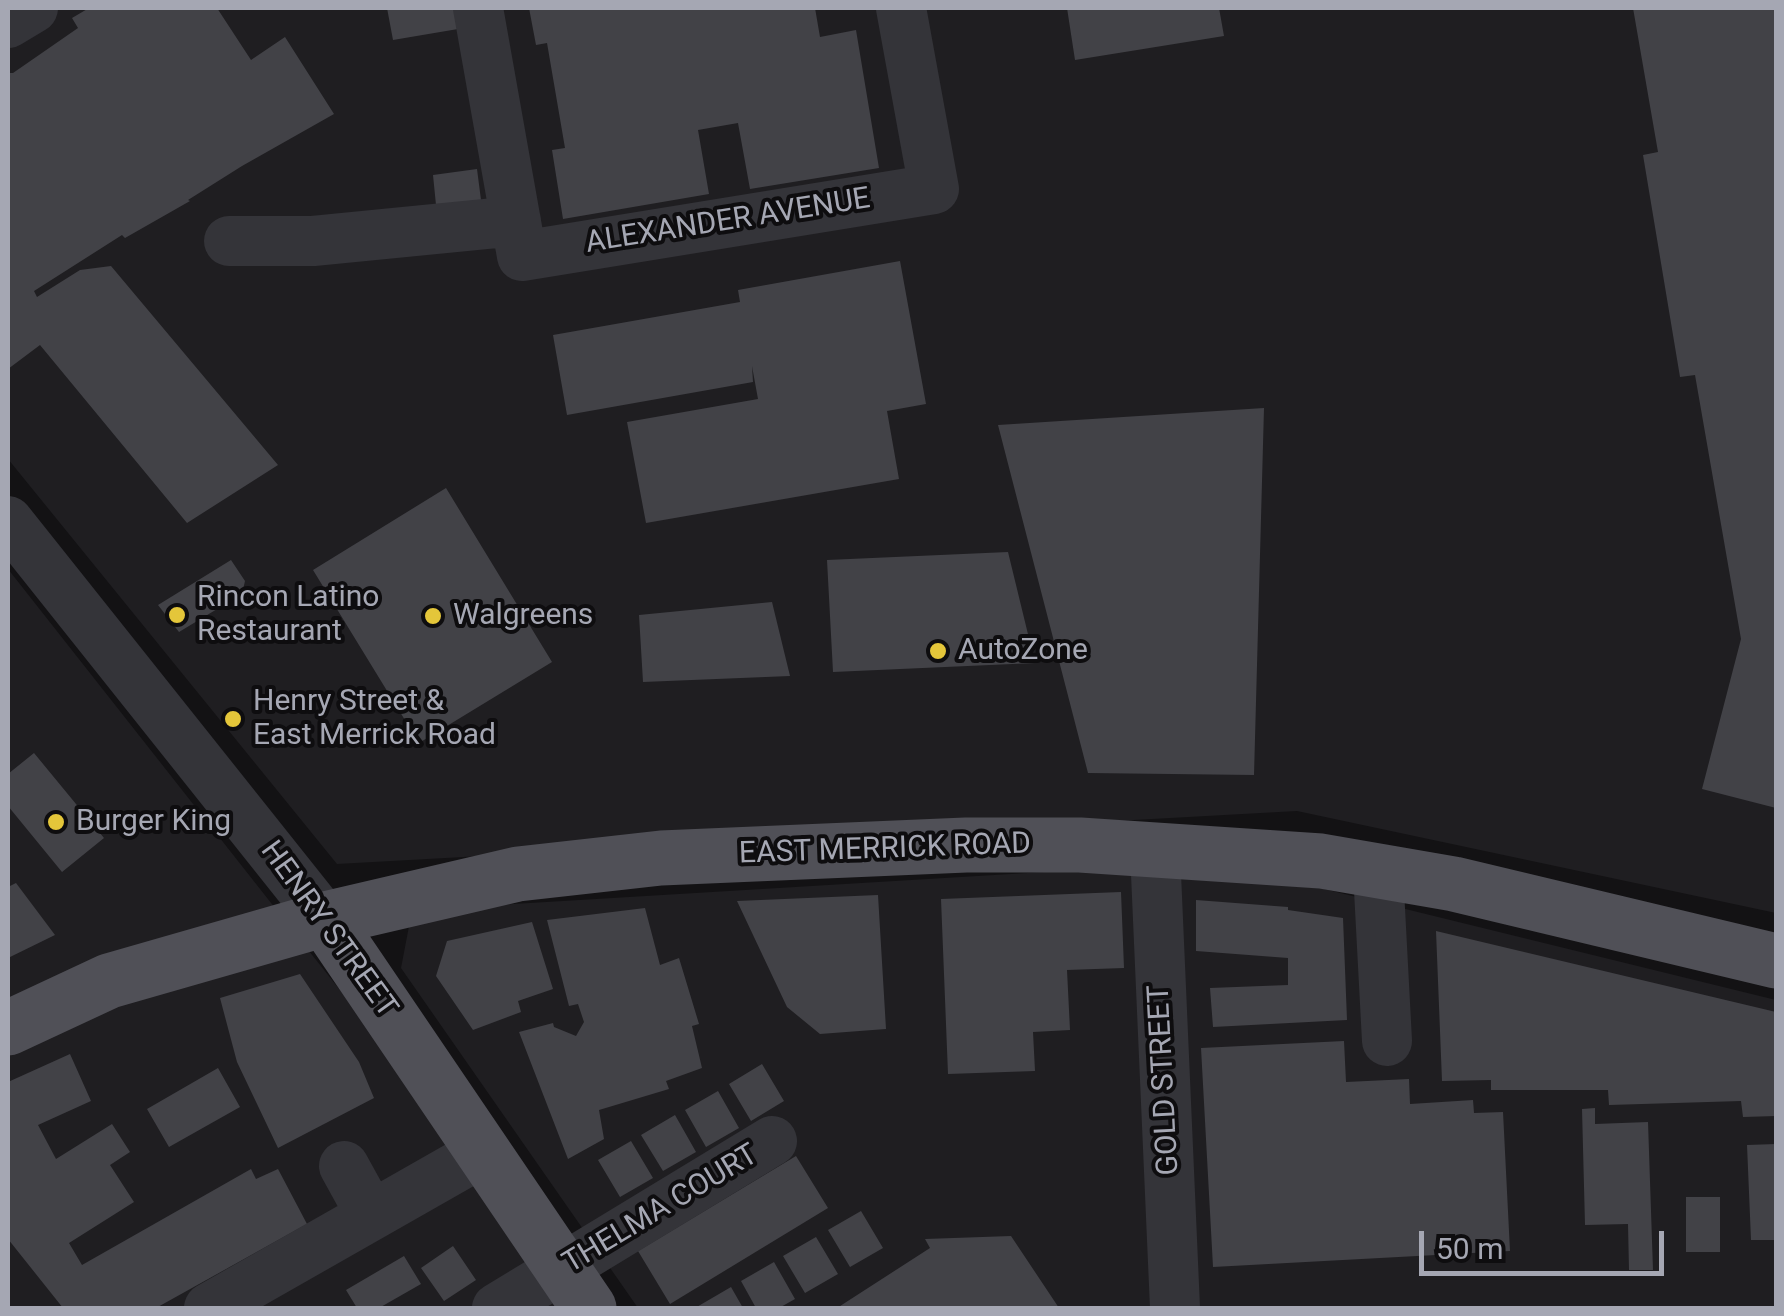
<!DOCTYPE html>
<style>
body{margin:0}
#map{position:relative;width:1784px;height:1316px;overflow:hidden;background:#131214;font-family:Roboto,sans-serif}
canvas{display:block}
.frame{position:absolute;inset:0;border:10px solid #a5a7b3;pointer-events:none}
.scale{position:absolute;left:1419px;top:1231px;width:245px;height:45px;box-sizing:border-box;border:5px solid #a5a7b3;border-top:0;padding-left:12px;font-size:30px;line-height:35px;white-space:nowrap;color:#a5a7b3;-webkit-text-stroke:8px #0e0d0f;paint-order:stroke}
</style>
<div id="map">
<canvas width="1784" height="1316"></canvas>
<div class="frame"></div>
<div class="scale">50 m</div>
</div>
<script>
const ctx = document.querySelector('canvas').getContext('2d');
ctx.lineJoin = 'round';
function fill(path, color) { ctx.fillStyle = color; ctx.fill(path, 'evenodd'); }
function trace(path, color, width, dash) { ctx.strokeStyle = color; ctx.lineWidth = width; ctx.lineCap = dash ? 'butt' : 'round'; ctx.setLineDash(dash || []); ctx.stroke(path); }
function label(font, color, halo, rows, align = 'center') {
  ctx.font = font + ' Roboto,sans-serif'; ctx.lineWidth = 8; ctx.setLineDash([]); ctx.textBaseline = 'middle'; ctx.strokeStyle = halo; ctx.fillStyle = color; for (const [text, x, y, turn = 0] of rows) {
    ctx.save(); ctx.translate(x, y); ctx.rotate((+turn || 0) * Math.PI / 180); ctx.textAlign = isNaN(turn) ? turn : align; if (halo) ctx.strokeText(text, 0, 0); ctx.fillText(text, 0, 0); ctx.restore();
  }
}
fill(new Path2D(`
 M8,8H1776V913L1297,811L337,864L8,459Z
 M8,569L301,941L593,1308H8Z
 M1077,870L1320,888L1776,1000V1308H638L401,968L410,921L480,906Z`), '#1f1e21');
fill(new Path2D(`
 M89,8H217L251,60L285,37L334,114L242,166L188,200L190,201L125,238L122,235L34,291L37,297L80,270L111,266L278,465L187,523L40,345L8,369V73H13L78,28L72,18Z
 M387,8H454L458,29L393,40Z
 M529,8H815L820,37L856,30L879,168L750,189L738,123L698,130L709,194L563,219L552,150L565,148L547,43L536,45Z
 M1067,8H1219L1224,36L1075,60Z
 M1633,8H1776V808L1702,789L1741,639L1695,375L1680,377L1643,155L1658,152Z
 M477,169L481,200L436,205L433,175Z
 M900,261L926,404L887,411L899,479L646,523L627,422L758,399L752,366L753,382L567,415L553,335L740,302L738,290Z
 M1264,408L1254,775L1088,773L998,425Z
 M446,488L552,662L419,743L313,570Z
 M1008,552L1035,663L833,672L827,560Z
 M231,560L245,581L242,594L179,632L158,605Z
 M772,602L790,676L643,682L639,615Z
 M34,753L104,838L62,872L8,806V774Z
 M16,883L55,935L8,958V887Z
 M1121,892L1124,968L1067,970L1070,1030L1033,1032L1035,1071L948,1074L941,899Z
 M878,895L886,1029L820,1034L787,1007L737,901Z
 M1196,900L1288,907V910L1343,918L1347,1020L1213,1027L1210,988L1288,985V958L1196,951Z
 M645,908L660,965L679,958L699,1024L692,1026L702,1068L666,1081L669,1089L599,1110L604,1139L568,1159L519,1032L553,1023L554,1027L576,1036L584,1022L578,1004L569,1006L547,920Z
 M532,922L553,989L518,1001L521,1012L473,1030L436,976L447,941Z
 M1436,931L1776,1012V1116L1743,1117L1741,1101L1609,1105L1608,1090H1491V1080L1442,1081Z
 M300,974L359,1062L374,1098L278,1148L237,1062L220,998Z
 M1344,1041L1346,1082L1409,1079L1410,1104L1473,1100L1474,1113L1503,1112L1510,1251L1213,1267L1201,1048Z
 M70,1054L91,1101L38,1125L56,1159L112,1124L130,1152L110,1165L134,1202L69,1243L82,1265L251,1169L256,1179L278,1169L307,1224L156,1308H63L8,1239V1082Z
 M762,1064L784,1101L751,1121L729,1084Z
 M218,1068L240,1107L169,1147L147,1109Z
 M718,1091L739,1128L706,1147L685,1110Z
 M1595,1108V1124L1648,1122L1653,1270H1629L1628,1224L1585,1225L1582,1109Z
 M675,1115L696,1152L663,1171L641,1135Z
 M631,1141L653,1178L620,1197L598,1160Z
 M1776,1144V1240H1751L1747,1145Z
 M796,1156L828,1208L670,1304L638,1251Z
 M1686,1197H1720V1252H1686Z
 M861,1211L883,1248L850,1267L828,1230Z
 M1011,1236L1059,1308H837L930,1248L925,1239Z
 M816,1237L838,1274L805,1293L783,1256Z
 M453,1246L476,1280L444,1301L421,1268Z
 M404,1256L421,1284L379,1308H357L346,1290Z
 M774,1262L795,1299L779,1308H756L741,1281Z
 M731,1287L743,1308H695Z`), '#424247');
trace(new Path2D(`
 M478,8L522,256L934,189L901,8
 M8,23L33,8
 M229,241H313L516,221
 M8,521L325,919
 M1155,851L1175,1308
 M1378,871L1387,1041
 M344,1166L371,1215
 M209,1308L483,1152
 M497,1308L772,1141`), '#343439', 50);
trace(new Path2D(`
 M325,919L589,1308
 M8,1028L109,981L325,919L518,874L661,858L966,845H1080L1321,861L1454,884L1776,961`), '#505057', 55);
for (const [x, y, r, color] of [
 [177,615,10,"#e4c63a"],
 [433,616,10,"#e4c63a"],
 [938,651,10,"#e4c63a"],
 [233,719,10,"#e4c63a"],
 [56,822,10,"#e4c63a"]
]) { const dot = new Path2D(); dot.arc(x, y, r, 0, 2 * Math.PI); ctx.fillStyle = color; ctx.fill(dot); trace(dot, '#0e0d0f', 4); }
label('30px', '#a5a7b3', '#0e0d0f', [
 ["ALEXANDER AVENUE",728,222,-9],
 ["EAST MERRICK ROAD",885,850,-2],
 ["HENRY STREET",328,930,54],
 ["GOLD STREET",1165,1080,-93],
 ["THELMA COURT",661,1210,-31]
]);
label('30px', '#a5a7b3', '#0e0d0f', [
 ["Rincon Latino",197,598],
 ["Restaurant",197,632],
 ["Walgreens",453,616],
 ["AutoZone",958,651],
 ["Henry Street &",253,702],
 ["East Merrick Road",253,736],
 ["Burger King",76,822]
], 'left');
</script>
